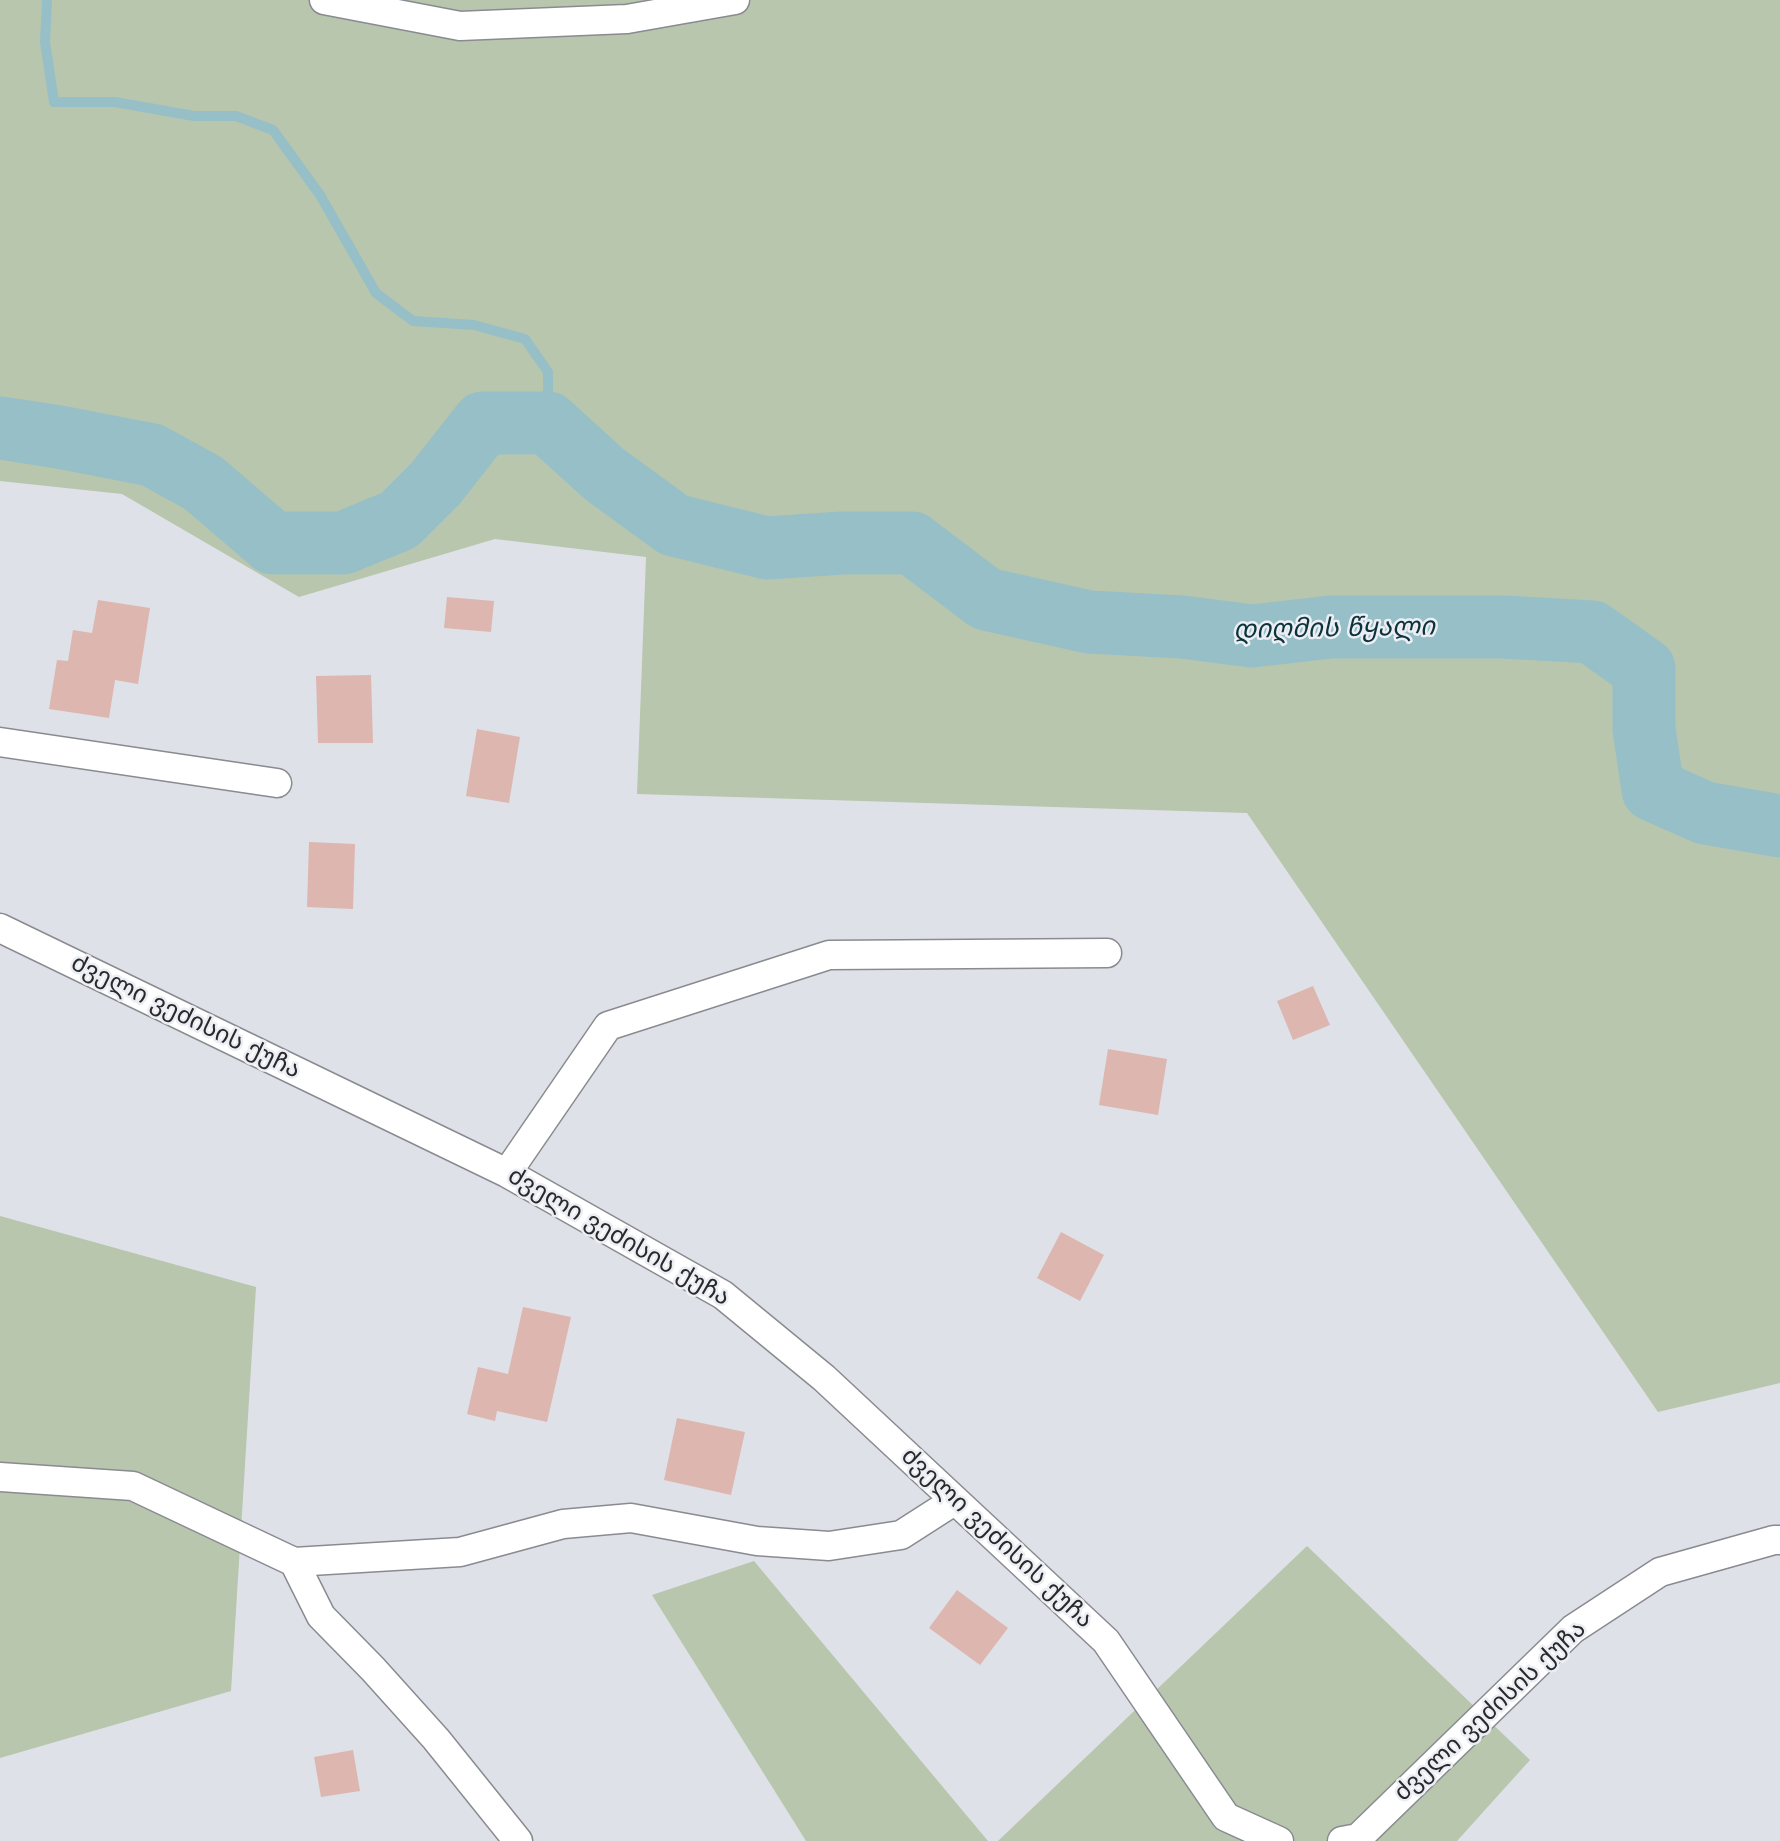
<!DOCTYPE html>
<meta charset="utf-8">
<style>
body{margin:0}
canvas{display:block;background:#dee1e7}
</style>
<canvas width="1780" height="1841"></canvas>
<script>
const ctx = document.querySelector('canvas').getContext('2d');
ctx.lineJoin = 'round';
function fill(path, color) { ctx.fillStyle = color; ctx.fill(path, 'evenodd'); }
function trace(path, color, width, dash) { ctx.strokeStyle = color; ctx.lineWidth = width; ctx.lineCap = dash ? 'butt' : 'round'; ctx.setLineDash(dash || []); ctx.stroke(path); }
function label(font, color, halo, rows, align = 'center') {
  ctx.font = font + ' Jost,"Noto Sans Georgian",sans-serif'; ctx.lineWidth = 5; ctx.setLineDash([]); ctx.textBaseline = 'middle'; ctx.strokeStyle = halo; ctx.fillStyle = color; for (const [text, x, y, turn = 0] of rows) {
    ctx.save(); ctx.translate(x, y); ctx.rotate((+turn || 0) * Math.PI / 180); ctx.textAlign = isNaN(turn) ? turn : align; if (halo) ctx.strokeText(text, 0, 0); ctx.fillText(text, 0, 0); ctx.restore();
  }
}
fill(new Path2D(`
 M0,0H1780V1383L1658,1412L1247,813L637,794L646,557L495,539L299,597L122,494L0,481Z
 M0,1216L256,1287L231,1691L0,1758Z
 M1307,1546L1530,1760L1457,1841H998Z
 M754,1561L988,1841H806L652,1595Z`), '#b8c6ad');
trace(new Path2D(`
 M47,0L45,42L54,102H115L194,116H236L273,130L320,195L376,293L413,321L474,325L525,339L548,372V423`), '#96bfc8', 10);
trace(new Path2D(`
 M0,428L59,437L152,455L203,483L273,543H343L399,520L436,483L483,423H548L604,474L674,525L767,548L842,543H912L986,599L1089,622L1182,627L1252,636L1331,627H1504L1592,632L1644,669V729L1653,790L1705,813L1780,826`), '#96bfc8', 63);
fill(new Path2D(`
 M447,597L494,601L491,632L444,628Z
 M98,600L150,608L138,684L115,680L109,718L49,709L57,660L68,661L73,630L92,633Z
 M371,675L373,743H318L316,676Z
 M477,729L520,737L509,803L466,796Z
 M309,842L355,844L353,909L307,907Z
 M1313,986L1330,1025L1293,1040L1277,1001Z
 M1108,1049L1167,1059L1158,1115L1099,1105Z
 M1061,1232L1104,1255L1080,1301L1037,1278Z
 M523,1307L571,1317L547,1422L497,1411L495,1421L467,1414L478,1367L508,1374Z
 M677,1418L745,1432L731,1495L664,1480Z
 M957,1590L1008,1628L980,1665L929,1628Z
 M353,1750L360,1791L321,1797L314,1757Z`), '#ddb6b0');
const street = new Path2D(`
 M324,0L460,26L627,19L735,0
 M0,742L277,783
 M0,928L507,1173L723,1295L824,1378L1106,1641L1226,1817L1279,1841
 M507,1173L608,1026L829,955L1107,953
 M0,1477L133,1486L294,1562
 M518,1841L436,1739L373,1669L321,1616L294,1562L460,1552L563,1524L631,1518L757,1541L829,1546L901,1535L954,1501
 M1342,1841L1358,1838L1573,1629L1660,1572L1774,1540H1780`);
trace(street, '#898b91', 31);
trace(street, '#fff', 28);
label('24px', '#28292b', '#eceef4', [
 ["ძველი ვეძისის ქუჩა",185,1018,26],
 ["ძველი ვეძისის ქუჩა",618,1238,30],
 ["ძველი ვეძისის ქუჩა",996,1539,43],
 ["ძველი ვეძისის ქუჩა",1491,1712,-43]
]);
label('italic 26px', '#0b333b', '#eceef4', [
 ["დიღმის წყალი",1334,630,-1]
]);
</script>
